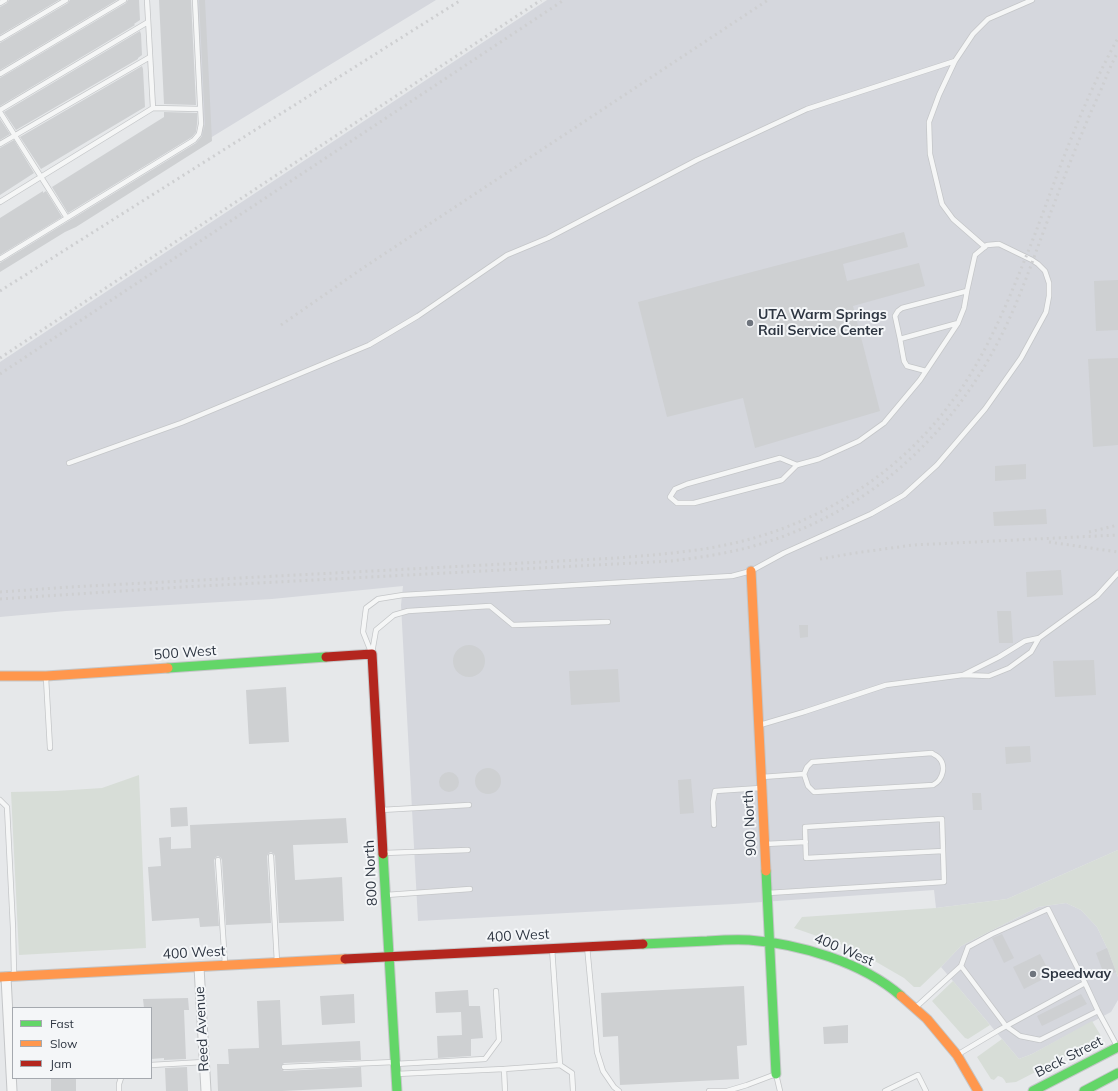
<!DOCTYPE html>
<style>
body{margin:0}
#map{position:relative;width:1118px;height:1091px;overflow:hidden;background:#e6e8ea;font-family:Mulish,sans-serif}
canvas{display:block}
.legend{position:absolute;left:12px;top:1007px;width:140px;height:72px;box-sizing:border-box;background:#f4f6f8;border:1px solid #a5a9af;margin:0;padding:5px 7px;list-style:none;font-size:12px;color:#2e3642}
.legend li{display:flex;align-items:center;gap:8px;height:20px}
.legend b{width:20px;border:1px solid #a5a9af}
</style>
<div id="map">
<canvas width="1118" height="1091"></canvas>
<ul class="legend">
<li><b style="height:5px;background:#63d668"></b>Fast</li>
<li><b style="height:5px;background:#ff974d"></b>Slow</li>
<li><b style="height:5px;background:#b3261e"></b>Jam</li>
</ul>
</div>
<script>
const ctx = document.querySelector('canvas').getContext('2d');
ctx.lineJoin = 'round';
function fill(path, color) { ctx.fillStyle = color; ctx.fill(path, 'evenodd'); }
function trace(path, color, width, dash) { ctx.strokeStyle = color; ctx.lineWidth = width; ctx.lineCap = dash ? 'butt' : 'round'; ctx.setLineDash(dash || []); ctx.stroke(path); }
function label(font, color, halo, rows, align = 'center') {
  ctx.font = font + ' Mulish,sans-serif'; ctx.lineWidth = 4; ctx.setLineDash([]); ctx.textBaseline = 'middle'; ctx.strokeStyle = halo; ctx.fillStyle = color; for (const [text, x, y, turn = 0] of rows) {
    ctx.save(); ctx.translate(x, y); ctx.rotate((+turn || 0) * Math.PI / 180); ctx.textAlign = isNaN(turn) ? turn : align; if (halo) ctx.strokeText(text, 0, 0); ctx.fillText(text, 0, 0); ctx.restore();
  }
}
fill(new Path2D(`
 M195,0H436L202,143Z
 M547,0H1118V850L1007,899L936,908L934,890L734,904L418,921L401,605L403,586L272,599L66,611L0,617V362Z
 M1066,903L1081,910L1097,927L1107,948L1118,977V1000L1111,1012L1032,1054L1019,1059L941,967L961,946L1038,907Z`), '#d5d7dd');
fill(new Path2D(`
 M139,775L146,948L19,955L11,792L56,791L102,788Z
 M1118,850V977L1107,948L1097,927L1081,910L1066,903L1038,907L961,946L941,967L920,987H914L904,978L854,949L794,928L802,917L936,908L1007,899Z
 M953,981L990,1025L968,1039L965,1038L932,1001Z
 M1092,1021L1101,1036L1098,1040L1016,1082L1006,1083C1004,1079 1003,1077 998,1076L994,1080L991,1079L977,1057L1002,1039L1019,1059L1032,1054Z`), '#d7ddd7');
fill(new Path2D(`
 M9,0H59L0,35V7L7,3Z
 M70,0H117L0,70V43L68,3Z
 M128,0H139L140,20L134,24L135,25L0,106V78L126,3Z
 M159,0H191L196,105L164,104Z
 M199,0H205L212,141L76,227L65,232L0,272V263L196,143L202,136L205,124Z
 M140,31L141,34L142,55L138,58V59L16,130L4,112Z
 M142,66L143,69L145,107L41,169L20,137Z
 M164,112L197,113V124L196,132L192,137L68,213L52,187L164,117Z
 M0,119L10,134L0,140Z
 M14,140L34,173L0,195V148Z
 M43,191V193L46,191L62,217L0,255V218Z
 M904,232L908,247L843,264L847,281L919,263L925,286L853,306L880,411L755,448L743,398L667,417L638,302Z
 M1118,280V330L1096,331L1094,281Z
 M1118,358V445L1093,447L1088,359Z
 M1026,464V479L995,481V466Z
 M1046,509L1047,524L994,526L993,512Z
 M1061,570L1063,595L1027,597L1026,572Z
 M997,611H1011L1013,643H999Z
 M799,625H808V637L800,638Z
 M453 661a16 16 0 1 1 32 0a16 16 0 1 1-32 0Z
 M1094,660L1096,695L1055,697L1053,661Z
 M618,669L620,702L571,705L569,671Z
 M286,687L289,742L249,744L246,690Z
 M1030,746L1031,762L1006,764L1005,747Z
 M475 781a13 13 0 1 1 26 0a13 13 0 1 1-26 0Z
 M439 782a10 10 0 1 1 20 0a10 10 0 1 1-20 0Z
 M691,779L694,813L680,814L678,780Z
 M972,793H981L982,810H973Z
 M187,807L188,826L171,827L170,808Z
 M346,818L348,843L293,845L295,880L342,877L344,921L279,923L275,856L274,854L271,852L269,853L267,856L271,923L226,925L222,860L221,858L218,856L216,857L214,860L219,926L200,927L199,918L152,921L148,867L161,866L159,838L171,837V849L191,848L190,825Z
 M1002,934L1014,958L1004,963L992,938Z
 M1107,948L1116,972L1105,977L1096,953Z
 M1040,954L1051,975L1024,989L1013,967Z
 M744,986L747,1045L737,1046L739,1079L620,1085L618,1036L603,1037L601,993Z
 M468,990L469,1006H480L483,1038L471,1039V1056L438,1058L437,1036L462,1035L461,1012L436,1013L435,992Z
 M354,994L355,1023L322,1025L320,996Z
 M1081,994L1087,1004L1042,1026L1037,1016Z
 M188,998L189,1010H184L186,1059L164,1060V1058L151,1059V1008H144L143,999Z
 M280,1000L282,1045L360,1041L361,1060L284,1063L281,1066V1069L284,1071L361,1067L362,1087L283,1091H218L217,1064H229L228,1049L259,1048L257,1001Z
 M848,1025V1043L824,1044L823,1027Z
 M187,1067L188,1091H166L165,1068Z
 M76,1078V1091H51V1079Z`), '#ced0d2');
const lane = new Path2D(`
 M147,0L153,108
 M0,3L5,0
 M0,39L66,0
 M0,74L124,0
 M0,110L148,22
 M0,112L67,218
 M0,144L150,57
 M0,202L153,108L200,109
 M985,247L953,219L942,204L930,154L929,122L939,95L955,61L973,34L988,19L1032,0
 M0,259L194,140L199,134L201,124L195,0
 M958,323L900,339L895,316L898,311L902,308L967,291
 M900,339L904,361L907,366L926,371
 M69,463L181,423L369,345L418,316L507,255L548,238L697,160L807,109L955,61
 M1039,638L1097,596L1118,573
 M371,652L363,632L366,608L378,599L403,595L732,576L751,571L784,553L871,514L904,495L937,465L985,409L1021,358L1046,312L1049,296V283L1045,271L1038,264L1032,260L999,244L987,245L975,255L967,291L964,308L958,323L920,380L884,423L859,441L819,459L797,465L782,480L694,503H677L670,497L675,489L687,484L780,458L797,465
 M372,653L376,630L394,615L408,611L490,606L513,625L608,622
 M46,678L50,748
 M760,725L804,712L886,685L963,675L989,676L1009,668L1031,652L1039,638L1025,641L999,657L963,675
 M762,777L804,774L807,767L812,762L932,753C934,755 936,755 938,757C947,765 943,780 933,785L814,792L808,786L804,774
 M0,800L7,807L13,928L14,975
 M381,810L469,805
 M714,825L713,802L715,791L761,788
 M765,844L806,842
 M384,853L468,850
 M271,856L277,962
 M218,860L225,964
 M768,893L944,882L942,819L805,827L806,858L943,851
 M386,895L470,889
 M587,946L597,1052L603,1071L614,1087L619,1091
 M552,948L560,1065
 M961,966L968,947L992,934L1048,909L1085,983
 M915,1008L961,966L1006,1026L1020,1036L1040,1040L1098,1011
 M957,1055L999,1030L1085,983L1098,1011L1117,1046
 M395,1064L485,1059L499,1040L496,991
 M151,1065L204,1062
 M284,1067L394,1062
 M504,1069L560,1065L572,1073L573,1091
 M396,1074L504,1069L505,1091
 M119,1091V1084L121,1078
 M709,1091H727L747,1085L776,1074L780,1091
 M885,1091L918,1075L926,1091`);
const street = new Path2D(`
 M199,967L206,1091
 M6,977L12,1091`);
const fast = new Path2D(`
 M168,668L326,657
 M383,854L397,1091
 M766,871L776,1074
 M643,944C664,943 685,942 707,941C721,940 735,939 749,940C800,944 862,962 901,996
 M1033,1091L1118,1047
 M1084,1091L1118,1073`);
const slow = new Path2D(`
 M751,571L766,871
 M0,676H46L168,668
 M0,977L345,959
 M901,996L927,1019L957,1055L978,1091`);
const jam = new Path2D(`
 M326,657L372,654L383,854
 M345,959L643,944`);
trace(lane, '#c4c6c8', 6);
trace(street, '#c4c6c8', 11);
trace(fast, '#c4c6c8', 11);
trace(slow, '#c4c6c8', 11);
trace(jam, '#c4c6c8', 11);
trace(lane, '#f5f6f6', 4.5);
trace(street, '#f5f6f6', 9);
trace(fast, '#63d668', 9);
trace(slow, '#ff974d', 9);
trace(jam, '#b3261e', 9);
trace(new Path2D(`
 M0,291L461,0
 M281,325L363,268L768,0
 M0,358L541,0
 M0,374L564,0
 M1089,532L1118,525
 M1049,542L1118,552
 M820,559L855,553L913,545L1118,535
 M0,592L70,587L617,558C650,555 683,553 715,547C805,531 888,483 944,412C951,402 959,393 965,383C990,344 1008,302 1025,259C1042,218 1056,175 1073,134C1086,101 1101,69 1118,38
 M0,599L183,587L671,561C697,558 724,554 750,547C862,516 945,444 998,342C1019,302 1033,259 1049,217C1065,175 1081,133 1100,92C1106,78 1111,64 1118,52`), '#cecfd1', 3, [2, 4]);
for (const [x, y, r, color] of [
 [750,323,4,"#6e747d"],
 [1033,974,4,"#6e747d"]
]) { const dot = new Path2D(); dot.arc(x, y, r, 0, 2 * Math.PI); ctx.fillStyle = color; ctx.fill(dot); trace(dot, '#f4f6f8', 1.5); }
label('bold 14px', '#2e3642', '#f4f6f8', [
 ["UTA Warm Springs",758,315],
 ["Rail Service Center",758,331],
 ["Speedway",1041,974]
], 'left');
label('14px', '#2e3642', '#f4f6f8', [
 ["500 West",185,653,-4],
 ["900 North",750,823,-93],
 ["800 North",371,873,-93],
 ["400 West",518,936,-3],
 ["400 West",844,950,23],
 ["400 West",194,953,-3],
 ["Reed Avenue",202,1029,-93],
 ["Beck Street",1069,1057,-27]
]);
</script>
